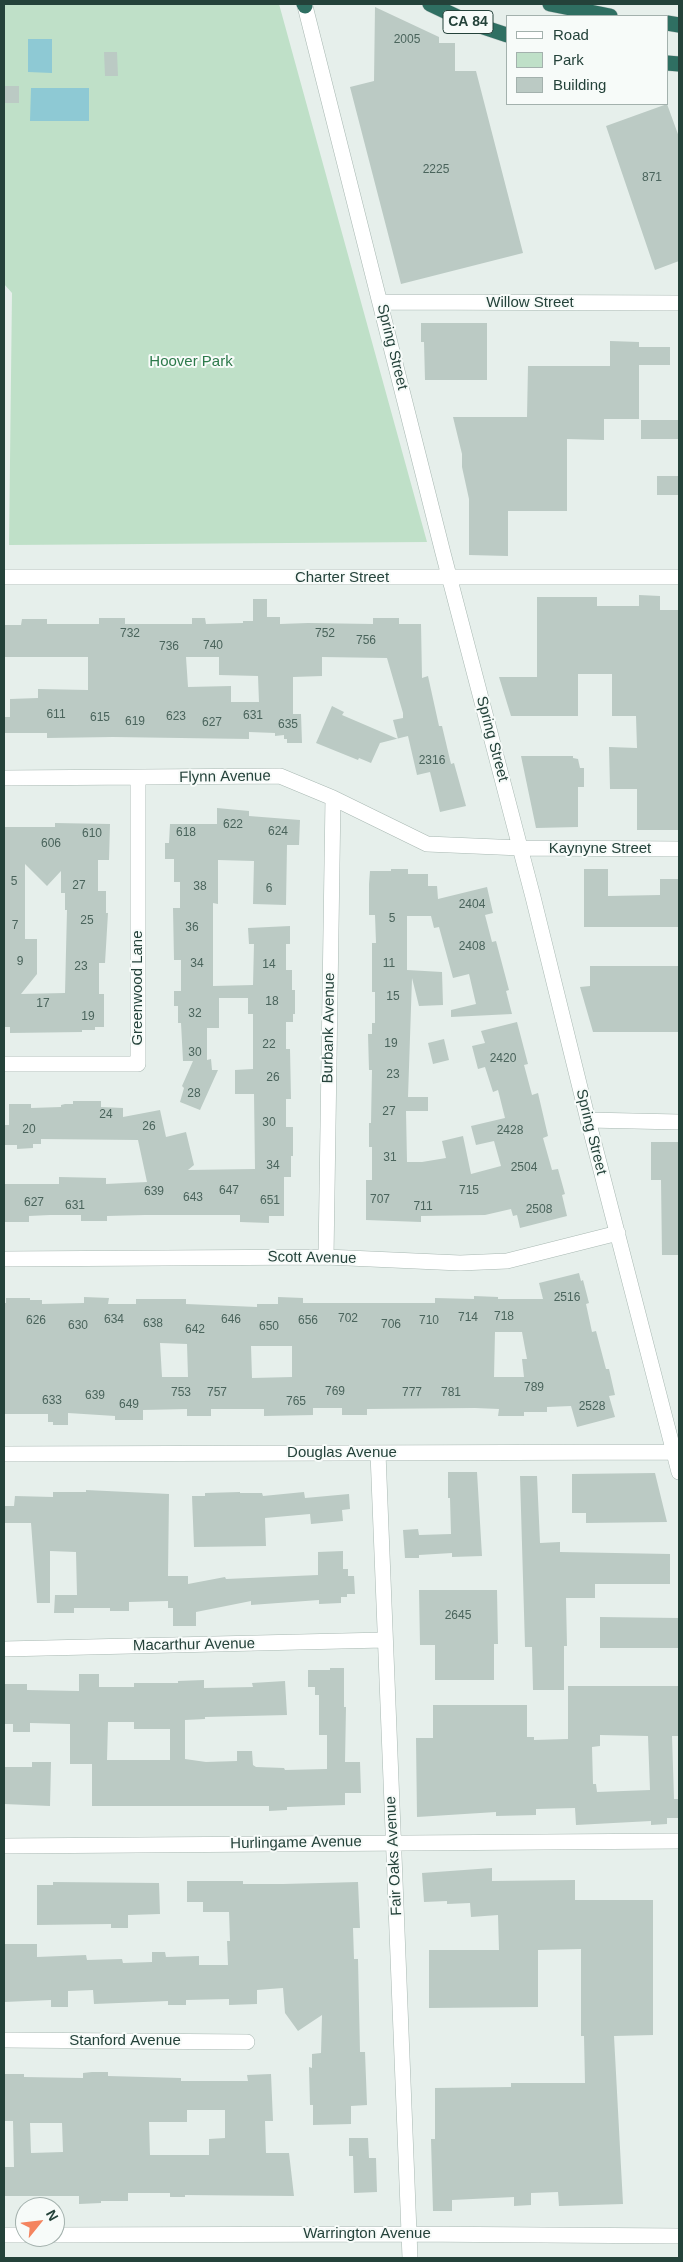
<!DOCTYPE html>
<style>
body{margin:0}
#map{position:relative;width:683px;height:2262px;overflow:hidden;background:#e6efeb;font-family:Arial,sans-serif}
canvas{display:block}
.frame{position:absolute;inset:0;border:5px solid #24423a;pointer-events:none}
.legend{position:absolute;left:506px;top:15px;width:162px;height:90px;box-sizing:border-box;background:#f7fbf9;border:1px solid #a3b1ad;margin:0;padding:6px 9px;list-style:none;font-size:15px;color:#24423a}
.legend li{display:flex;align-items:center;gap:10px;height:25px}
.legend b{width:25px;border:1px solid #a3b1ad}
.north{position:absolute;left:15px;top:2197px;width:50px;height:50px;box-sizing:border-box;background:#f7fbf9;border:1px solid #a3b1ad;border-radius:50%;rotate:61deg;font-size:14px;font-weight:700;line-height:20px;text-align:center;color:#24423a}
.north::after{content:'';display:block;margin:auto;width:18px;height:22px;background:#f4845f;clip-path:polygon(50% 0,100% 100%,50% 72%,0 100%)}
</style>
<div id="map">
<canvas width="683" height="2262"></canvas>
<div class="frame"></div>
<ul class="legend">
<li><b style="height:6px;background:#fff"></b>Road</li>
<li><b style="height:14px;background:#bfe0c8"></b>Park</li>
<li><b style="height:14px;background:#bbcac4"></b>Building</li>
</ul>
<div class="north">N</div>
</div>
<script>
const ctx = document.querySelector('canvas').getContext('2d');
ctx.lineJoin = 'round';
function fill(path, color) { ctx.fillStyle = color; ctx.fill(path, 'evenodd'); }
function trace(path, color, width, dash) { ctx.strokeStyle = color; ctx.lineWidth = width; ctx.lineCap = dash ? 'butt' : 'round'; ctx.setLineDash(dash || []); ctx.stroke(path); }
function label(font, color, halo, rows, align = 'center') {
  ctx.font = font + ' Arial,sans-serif'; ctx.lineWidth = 4; ctx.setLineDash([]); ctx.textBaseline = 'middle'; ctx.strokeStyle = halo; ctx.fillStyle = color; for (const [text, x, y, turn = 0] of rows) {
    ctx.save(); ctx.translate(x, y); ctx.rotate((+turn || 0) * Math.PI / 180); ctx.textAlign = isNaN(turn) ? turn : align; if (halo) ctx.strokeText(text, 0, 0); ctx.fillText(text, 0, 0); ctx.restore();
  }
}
fill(new Path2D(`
 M4,4H279L427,542L9,545L12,293L4,284Z`), '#bfe0c8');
fill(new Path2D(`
 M28,39H52V73L28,72Z
 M31,88H89V121H30Z`), '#8ec9d4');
fill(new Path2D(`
 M375,7L439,37V43H455V71H476L523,253L401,284L350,87L374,81Z
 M104,52H117L118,76H105Z
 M4,86H19V103H4Z
 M667,104L679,137V261L655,270L606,126Z
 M421,323H487V380H425L424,342H421Z
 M610,341L639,342V347H670V365H639V419H604V440L567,439V511H508V556L469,555V499L462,467V454L453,417H527L528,366H610Z
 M641,420H679V439H641Z
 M657,476H679V495H657Z
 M639,595L660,596V610H679L678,830H637V789H610L609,747L637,748L636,716H612V674H578V716H511L499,677H537V597H597V606H639Z
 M253,599H267V617H280V624L308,623L373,624V618H399V624H421L422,678L428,676L439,726H442L451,764L454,763L466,806L440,812L430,772L417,775L408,736L380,743L371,763L359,758L358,760L316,743L332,706L344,712L342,715L398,739L393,720L403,718V713L387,658L322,657V676L293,677V714H301L302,743H287V739H284V735L275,736V733L249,732V739L113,737L47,738V733H4V717H10V699L38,698V689L88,690V657H4V625H21L22,619H47V624H99V618H125V624H192V618H205L206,624L243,623V621H253ZM186,657H219V675L258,676L259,702H231V686L188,687Z
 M521,756H573V758L578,759L580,768H584V787H578V827L536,828Z
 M217,808L249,811V816L300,820L299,845H287L286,905L253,904L254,861L218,860V904L213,903V986L253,985L254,944H249L248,928L290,926V944H286V970H292V990H295V1014H293V1022H286V1049H290L291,1099H286V1127H293V1156H291V1177H284V1216H269V1223L240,1222V1215H145L107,1216V1221H81V1215H50L29,1216V1222H4V1184H59V1177L106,1178V1184L147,1182L138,1140L41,1139V1144H33V1148L17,1149V1145H4V1125H9V1104H31V1108L61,1107V1105L65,1104H73V1101H101V1107L123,1108V1117L160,1110L166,1137L186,1132L194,1165L188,1170L255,1169L254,1094H235V1070L253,1069V1014H248V998H219V1028H207V1060L211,1059L212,1070H218L200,1110L180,1102L184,1088L182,1086L193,1061H183L181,1023H178V1006H174V991H181V960H174L173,908H180V882H174V859H165V843H169L170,824H217Z
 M55,823L110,824L109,860H98V891H106V913H108L105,963H99V994H104V1027H95V1030H82V1032L10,1033V1027H4V827H55ZM25,864L47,886L61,871V893H65V910H67L65,993L21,994L37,974V939H25Z
 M391,869H408V874H428V886H437L438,899L487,887L493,913L485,915L492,942L496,941L509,990L506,991L512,1014L451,1017V1010L476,1004L469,974L453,978L439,927L434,928L431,916H407V970L442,972L443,1005L419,1006L412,978L408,1097H428V1111H406L407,1162H422L446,1158L442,1141L463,1136L471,1174L501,1166L494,1141L476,1145L471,1126L505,1118L498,1090L493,1092L485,1067L478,1069L472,1046L485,1043L481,1031L517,1022L528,1064L524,1065L532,1095L538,1093L548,1136L543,1138L552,1170L558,1169L565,1194L562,1195L567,1216L520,1228L517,1215L513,1216L511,1209L485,1215L421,1216V1222L366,1220V1180H372V1147H369V1123H371L372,1070H369L368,1034H372V1023H375V992H372V943H376L375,915H369V884L370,871H391Z
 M584,869H608V896L660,895V879H679V927H584Z
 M590,966H679V1032H593L580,987L590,986Z
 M444,1039L449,1060L433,1064L428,1043Z
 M651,1142H679V1255H662L661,1180H651Z
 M579,1273L581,1281L583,1280L589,1303L586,1304L592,1332L596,1331L606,1369H609L615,1395L609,1396L615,1417L577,1427L571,1406L547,1407V1412H524V1416H498L499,1409L475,1408L367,1409V1415H342V1408H313V1415L264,1416V1409H211V1416H187V1409L143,1410V1420H115V1416L68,1413V1425H53V1422H48V1414H4V1303H6V1298H30V1300H42V1304L84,1303V1297L109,1298L108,1304H136V1299H186V1304L257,1307V1304H278V1297L303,1298V1303H435V1298L474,1299V1296L498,1297V1299H543L539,1283ZM495,1332H522L527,1359H522L524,1377H494ZM160,1343L187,1344L188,1377H162ZM251,1346H292V1377L252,1378Z
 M448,1472H477L482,1556L452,1557V1553L419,1555V1558H405L403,1530L418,1529L419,1535L451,1534L450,1498H448Z
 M655,1473L667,1522L586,1523V1513H572V1474Z
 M520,1476H537L540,1543L560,1542V1552L670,1554V1584H595V1598H566L567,1646H564V1690H533L532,1647H525Z
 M86,1490L169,1494L168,1576H188V1584L225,1577L226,1579L318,1575V1552L343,1551V1569H348V1576H354L355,1594H347V1597H341V1603L319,1604V1600L251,1605V1601L196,1612V1626H173V1608H168V1601L129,1602V1611H110V1608H74V1613H54L55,1595H77L76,1552L50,1551V1603H37L31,1523H4V1506H14L15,1496L53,1497V1492H86Z
 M240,1492V1493H262L263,1496L304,1492L305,1498L349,1494L350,1509L342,1510L343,1521L311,1524L310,1514L265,1518L266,1546L194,1547L192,1496H205V1493Z
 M419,1590H497L498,1644H494V1680H435V1645H420Z
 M600,1617L679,1618V1648H600Z
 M330,1668H344V1707H346L345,1762H360L361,1793H345V1805L287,1807V1810L269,1811V1806H92V1764H70V1724L30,1723V1732H13V1724H4V1684H27V1690L79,1691V1674H99V1687H134V1683H178V1681L204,1680V1688L253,1687L252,1683L285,1681L287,1715L205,1717V1719L185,1720V1759L206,1762L237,1761V1751H252L253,1765L256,1767L284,1768L285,1770L327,1769V1735H319V1695H315V1687H308V1670H330ZM108,1722H134V1729H170V1760H107Z
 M568,1686H679V1736H672L674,1799H679V1818H667V1824L651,1825V1821L576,1825L575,1808L536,1809V1815L496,1816V1812L417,1817L416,1738H433V1705H527V1737H534V1740L568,1739ZM600,1735L648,1736L650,1790L597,1792L596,1784H593L592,1747L600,1746Z
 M32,1762H51L50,1806L4,1804V1767H32Z
 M492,1868V1881L575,1880V1900H653V2035L614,2036L623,2204L559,2206L558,2192L531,2193V2205L514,2206V2197L452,2200V2211H433L431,2139H435V2088L511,2087V2083H585L584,2036H581V1949L538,1950V2007L429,2008V1950H499L498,1915L471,1917L470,1903L447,1904V1901L424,1902L422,1873Z
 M187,1881H243V1884H283L358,1882L360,1928H353L354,1959H358L360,2052H365L367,2105L351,2106V2124L313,2125V2105H310L309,2067L312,2068V2054L321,2053L322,2015L298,2031L285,2013L283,1988L257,1990V2004L229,2005V1999L186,2000V2005H168V2001L94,2004L93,1990L68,1991V2007H51V2000L4,2002V1944H37V1957L86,1955L87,1960L122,1959L123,1963L152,1962V1952H165L166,1957L199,1956V1965H228L227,1941H230L229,1912H203V1902H187Z
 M53,1882L159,1883L160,1914L128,1915V1928H111V1924L37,1925V1885H53Z
 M92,2072H108V2076L181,2078V2081H248L247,2075L271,2074L273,2121H265L266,2153H289L294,2196L185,2195V2197H170V2193H128V2201H101V2203L79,2204V2196H4V2167H14L13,2121H4V2074H24V2077L83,2078V2073ZM187,2110H225V2138L209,2139V2155H150L149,2122H187ZM30,2123H62L63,2152L31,2153Z
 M349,2138H368L369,2158H376L377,2192L354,2193L353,2156H349Z`), '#bbcac4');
const minor = new Path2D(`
 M305,6L443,553L533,897L588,1120L679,1472
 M381,302L679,303
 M4,577H679
 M4,778L280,776L333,798L427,844L521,848L679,849
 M4,1064H138V778
 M588,1120L679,1122
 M326,1257L333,798
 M4,1259L326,1257L460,1263L507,1261L618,1233
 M378,1453L410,2258
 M4,1454L679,1452
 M4,1649L384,1640
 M4,1846L679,1841
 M4,2040L247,2042
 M4,2235H25
 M55,2235L409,2234L679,2236`);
const highway = new Path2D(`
 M304,4L305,6
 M430,4L468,22L507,35
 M550,4L610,16
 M667,23L679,25
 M667,63L679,64`);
trace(minor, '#a8b8b2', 16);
trace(highway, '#c2cac8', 16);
trace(minor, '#fff', 15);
trace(highway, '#2f6f62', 15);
label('12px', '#4a645c', null, [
 ["2005",407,40],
 ["2225",436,170],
 ["871",652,178],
 ["732",130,634],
 ["752",325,634],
 ["756",366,641],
 ["740",213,646],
 ["736",169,647],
 ["611",56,715],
 ["631",253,716],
 ["623",176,717],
 ["615",100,718],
 ["619",135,722],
 ["627",212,723],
 ["635",288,725],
 ["2316",432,761],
 ["622",233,825],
 ["624",278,832],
 ["618",186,833],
 ["610",92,834],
 ["606",51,844],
 ["5",14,882],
 ["27",79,886],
 ["38",200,887],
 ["6",269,889],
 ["2404",472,905],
 ["5",392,919],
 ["25",87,921],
 ["7",15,926],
 ["36",192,928],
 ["2408",472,947],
 ["9",20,962],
 ["34",197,964],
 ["11",389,964],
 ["14",269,965],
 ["23",81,967],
 ["15",393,997],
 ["18",272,1002],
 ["17",43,1004],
 ["32",195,1014],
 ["19",88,1017],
 ["19",391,1044],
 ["22",269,1045],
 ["30",195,1053],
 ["2420",503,1059],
 ["23",393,1075],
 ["26",273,1078],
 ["28",194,1094],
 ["27",389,1112],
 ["24",106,1115],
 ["30",269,1123],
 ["26",149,1127],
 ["20",29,1130],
 ["2428",510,1131],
 ["31",390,1158],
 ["34",273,1166],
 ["2504",524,1168],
 ["647",229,1191],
 ["715",469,1191],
 ["639",154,1192],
 ["643",193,1198],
 ["707",380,1200],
 ["651",270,1201],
 ["627",34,1203],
 ["631",75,1206],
 ["711",423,1207],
 ["2508",539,1210],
 ["2516",567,1298],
 ["718",504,1317],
 ["714",468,1318],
 ["702",348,1319],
 ["634",114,1320],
 ["646",231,1320],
 ["626",36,1321],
 ["656",308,1321],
 ["710",429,1321],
 ["638",153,1324],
 ["706",391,1325],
 ["630",78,1326],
 ["650",269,1327],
 ["642",195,1330],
 ["789",534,1388],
 ["769",335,1392],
 ["753",181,1393],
 ["757",217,1393],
 ["777",412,1393],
 ["781",451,1393],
 ["639",95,1396],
 ["633",52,1401],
 ["765",296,1402],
 ["649",129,1405],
 ["2528",592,1407],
 ["2645",458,1616]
]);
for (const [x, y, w] of [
 [468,22,50]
]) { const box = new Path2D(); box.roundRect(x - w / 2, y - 11.5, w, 23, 4); ctx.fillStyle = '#f7fbf9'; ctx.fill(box); trace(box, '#24423a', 1); }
label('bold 14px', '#24423a', null, [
 ["CA 84",468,22]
]);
label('15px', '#24423a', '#f7fbf9', [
 ["Willow Street",530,303],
 ["Spring Street",392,347,76],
 ["Charter Street",342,578],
 ["Spring Street",492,739,75],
 ["Flynn Avenue",225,777,-1],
 ["Kaynyne Street",600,849],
 ["Greenwood Lane",138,988,-90],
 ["Burbank Avenue",329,1028,-89],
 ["Spring Street",591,1132,76],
 ["Scott Avenue",312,1258,1],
 ["Douglas Avenue",342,1453],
 ["Macarthur Avenue",194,1645,-1],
 ["Hurlingame Avenue",296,1843,-1],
 ["Fair Oaks Avenue",394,1856,-93],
 ["Stanford Avenue",125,2041],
 ["Warrington Avenue",367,2234]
]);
label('15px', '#2d7a4b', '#f7fbf9', [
 ["Hoover Park",191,362]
]);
</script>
